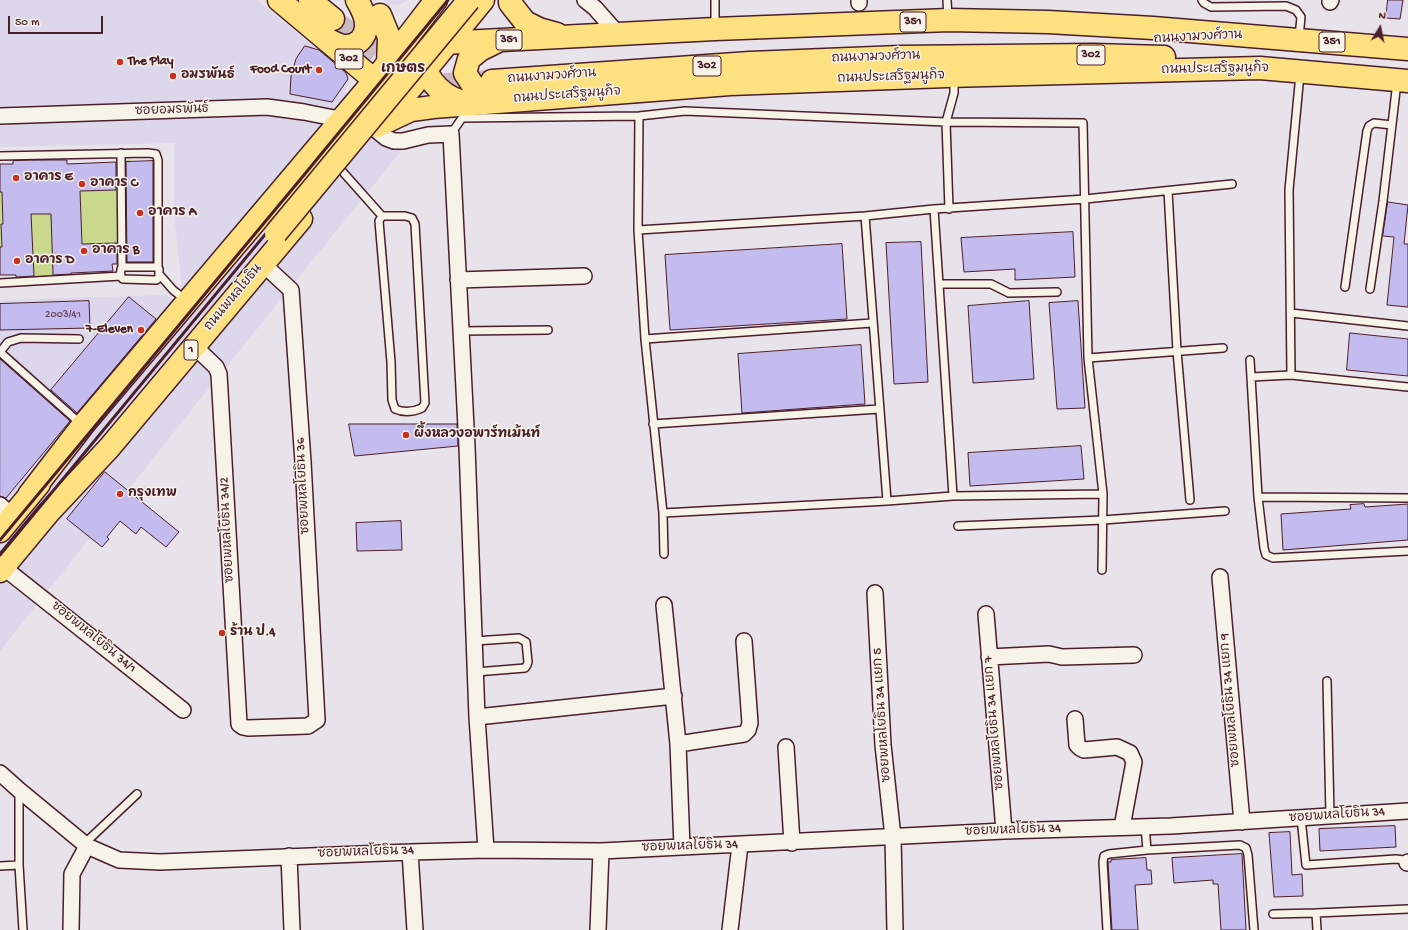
<!DOCTYPE html>
<meta charset="utf-8">
<style>
body{margin:0}
#map{position:relative;width:1408px;height:930px;overflow:hidden;background:#e8e2ea;font-family:"Gochi Hand",sans-serif}
canvas{display:block}
.north{position:absolute;left:1360px;top:8px;width:40px;height:40px;-webkit-text-stroke:3px #f7f3e8;paint-order:stroke;rotate:10deg;font-size:11px;font-weight:700;line-height:16px;text-align:center;color:#4a1f2b}
.north::after{content:'';display:block;margin:auto;width:14px;height:18px;background:#4a1f2b;clip-path:polygon(50% 0,100% 100%,50% 72%,0 100%)}
.scale{position:absolute;left:8px;top:16px;width:95px;height:18px;box-sizing:border-box;border:2px solid #4a1f2b;border-top:0;padding-left:5px;font-size:12px;line-height:14px;white-space:nowrap;color:#4a1f2b;-webkit-text-stroke:3px #f7f3e8;paint-order:stroke}
</style>
<div id="map">
<canvas width="1408" height="930"></canvas>
<div class="north">N</div>
<div class="scale">50 m</div>
</div>
<script>
const ctx = document.querySelector('canvas').getContext('2d');
ctx.lineJoin = 'round';
function fill(path, color) { ctx.fillStyle = color; ctx.fill(path, 'evenodd'); }
function trace(path, color, width, dash) { ctx.strokeStyle = color; ctx.lineWidth = width; ctx.lineCap = dash ? 'butt' : 'round'; ctx.setLineDash(dash || []); ctx.stroke(path); }
function label(font, color, halo, rows, align = 'center') {
  ctx.font = font + ' "Gochi Hand","Playpen Sans Thai",sans-serif'; ctx.lineWidth = 3; ctx.setLineDash([]); ctx.textBaseline = 'middle'; ctx.strokeStyle = halo; ctx.fillStyle = color; for (const [text, x, y, turn = 0] of rows) {
    ctx.save(); ctx.translate(x, y); ctx.rotate((+turn || 0) * Math.PI / 180); ctx.textAlign = isNaN(turn) ? turn : align; if (halo) ctx.strokeText(text, 0, 0); ctx.fillText(text, 0, 0); ctx.restore();
  }
}
fill(new Path2D(`
 M0,0H257L342,69L349,82L345,92L409,141L201,398L0,651V300L167,295L174,301L182,288L174,213V143L0,147Z
 M383,0H407L401,4L393,5L388,4Z`), '#ddd7eb');
fill(new Path2D(`
 M131,159L135,261H80L55,230L54,276H29L0,249V187L55,188L105,166Z`), '#c8d98d');
const building = new Path2D(`
 M1388,0H1403L1400,19L1386,18Z
 M305,46L319,50L346,73L348,79L332,102L290,94L291,76L296,59Z
 M31,160H67V164L116,162V190L80,191L82,244L117,243V264H112L113,271L71,273V274L53,275L51,214H31L34,276L16,277V275H0V247H2L1,224H3L2,192H0V164H13V161Z
 M153,161V262H127L126,162Z
 M1388,202L1408,205L1404,244H1408V307L1387,305L1394,237L1383,236Z
 M1073,232L1075,277L1015,280V269L964,272L961,238Z
 M921,242L928,382L894,384L886,243Z
 M842,244L847,319L670,330L665,255Z
 M129,297L156,319L77,413L51,390Z
 M89,301L90,328L0,330V304Z
 M1029,301L1034,379L973,383L968,306Z
 M1078,301L1085,408L1057,409L1049,303Z
 M1350,333L1408,339V376L1347,370Z
 M861,345L865,404L742,413L738,354Z
 M0,359L70,421L6,498L0,496Z
 M349,424H457L458,446L355,456Z
 M1081,446L1084,479L970,486L968,453Z
 M105,472L179,532L166,547L141,527L136,534L120,521L107,537L109,539L102,547L67,519Z
 M1364,504L1365,507L1408,504V540L1283,550L1281,514L1351,509L1350,505Z
 M401,521L402,550L357,551L356,523Z
 M1395,826L1396,847L1320,851L1319,829Z
 M1290,832L1292,875L1302,874L1303,896L1274,897L1269,833Z
 M1242,854L1246,930H1221L1218,884H1213V880L1174,883L1172,858Z
 M1146,858L1147,870H1151L1152,884L1135,885L1138,930H1112L1108,862H1111V860Z`);
fill(building, '#c4bcee');
trace(building, '#4a1f2b', 1);
trace(new Path2D(`
 M333,19L398,75L428,83L449,84L489,81`), '#c8bbc4', 22, [22, 11]);
const lane = new Path2D(`
 M947,0L948,18
 M1202,0L1204,3L1211,7L1286,6L1296,10L1301,17L1299,37
 M715,27V0
 M639,116L638,230L645,339L663,513L664,554
 M451,134L462,118L639,116L685,111L946,122L1083,123L1088,358L1103,494L953,496L887,501L663,513
 M121,153L122,267
 M0,156L148,153L156,154L158,160V267
 M342,171L382,216H405L412,218L415,224L425,403L422,408C413,412 404,413 395,409L392,400L391,362L379,221L382,216
 M1168,191L1177,351L1190,500
 M934,209L953,496
 M949,209L946,122L954,93V78
 M865,216L887,501
 M638,230L865,216L934,209L1085,199L1232,184
 M122,267H157L159,269V278L156,280L123,279C120,277 120,270 122,267Z
 M159,274L173,290L186,300
 M0,283L121,276
 M939,284H991L1009,293L1057,292
 M1345,287L1367,131L1369,126L1374,123L1392,125
 M1370,289L1383,201L1397,82
 M1291,313L1408,326
 M461,331L548,330
 M645,339L872,323
 M0,352L81,424
 M0,352L8,342L21,338L79,339
 M1088,358L1223,348
 M1250,360L1258,497L1264,548L1266,555L1273,558L1408,551
 M1291,375L1289,190L1300,74
 M1251,377L1291,375L1408,387
 M653,424L879,409
 M1258,497L1408,498
 M958,526L1103,520L1225,511
 M1102,570L1103,494
 M475,641L519,638L526,642L528,662L527,665L525,668L476,672
 M1327,681L1330,816
 M19,790V865L23,930
 M1301,818L1306,865L1396,859L1405,860L1408,864
 M1145,826L1147,850
 M84,844L137,794
 M0,866L19,865
 M1273,914L1316,913
 M1107,930L1103,862L1104,856L1109,854L1147,850L1240,845L1246,848L1248,855L1254,930
 M1317,930L1316,913L1408,909`);
const street = new Path2D(`
 M585,0L595,8L618,34
 M1330,2L1331,0
 M859,3V0
 M0,116L267,107L304,112L334,118L344,116
 M375,129L386,138L394,141H403L428,135L451,134L467,447L477,717L486,850
 M458,280L584,276
 M194,346L216,367L219,374L239,724L243,727L248,728L308,726L317,720L303,462L291,290L263,264
 M0,505L12,516
 M3,567L183,710
 M1220,577L1242,822
 M875,593L883,745L893,837L895,930
 M664,605L678,744L682,847
 M986,614L1004,831
 M989,657L1049,654L1062,657L1134,655
 M477,717L674,696
 M1075,719L1077,745L1080,748L1084,750L1117,747L1130,753L1134,762L1122,827
 M678,744L744,734L748,730L750,723L744,641
 M786,747L792,843
 M0,773L19,790L87,846L119,860L160,862L410,852L486,850L601,851L1004,831L1171,826L1408,811
 M410,852L415,930
 M289,856L292,930
 M1407,863L1408,862
 M71,930L72,874L87,846
 M598,930L601,851
 M730,930L740,845`);
const primary = new Path2D(`
 M279,0L385,89
 M310,0L333,19
 M510,0V3L525,22L539,29L557,34
 M380,15L389,37L388,66
 M327,39C332,42 338,45 344,46C357,47 367,37 366,24C366,16 361,7 357,0
 M498,41L480,50L469,59L465,73C479,95 477,94 503,98
 M421,57C428,82 443,99 469,103
 M374,81L443,43L715,29L949,20L1048,22L1153,28L1408,49
 M492,81L750,63L900,57L1093,55L1164,57
 M384,119L400,101L483,0
 M377,126L411,110L433,107L730,84L947,76L1260,68L1408,81
 M29,495L83,425L374,81L436,0
 M0,531L39,484
 M0,571L49,512L109,448L301,219`);
trace(lane, '#4a1f2b', 10);
trace(street, '#4a1f2b', 18);
trace(primary, '#4a1f2b', 25);
trace(lane, '#f7f3e8', 7);
trace(street, '#f7f3e8', 15);
trace(primary, '#fde080', 22);
trace(new Path2D(`
 M0,540L304,175L448,0
 M0,555L459,0`), '#4a1f2b', 3);
const primaryBridge = new Path2D(`
 M276,233L469,0`);
trace(primaryBridge, '#4a1f2b', 25, []);
trace(primaryBridge, '#fde080', 22);
for (const [x, y, r, color] of [
 [120,62,4,"#c8321e"],
 [319,70,4,"#c8321e"],
 [173,76,4,"#c8321e"],
 [16,178,4,"#c8321e"],
 [82,184,4,"#c8321e"],
 [140,213,4,"#c8321e"],
 [84,251,4,"#c8321e"],
 [17,261,4,"#c8321e"],
 [141,330,4,"#c8321e"],
 [406,435,4,"#c8321e"],
 [120,494,4,"#c8321e"],
 [222,633,4,"#c8321e"]
]) { const dot = new Path2D(); dot.arc(x, y, r, 0, 2 * Math.PI); ctx.fillStyle = color; ctx.fill(dot); trace(dot, '#f7f3e8', 1.5); }
label('11px', '#68465c', null, [
 ["2003/41",63,315]
]);
for (const [x, y, w] of [
 [913,22,26],
 [509,40,26],
 [1332,42,26],
 [1091,55,28],
 [349,59,28],
 [707,66,28],
 [191,350,14]
]) { const box = new Path2D(); box.roundRect(x - w / 2, y - 10, w, 20, 3); ctx.fillStyle = '#f7f3e8'; ctx.fill(box); trace(box, '#4a1f2b', 1); }
label('bold 12px', '#4a1f2b', null, [
 ["351",913,22],
 ["351",509,40],
 ["351",1332,42],
 ["302",1091,55],
 ["302",349,59],
 ["302",707,66],
 ["1",191,350]
]);
label('13px', '#4a1f2b', '#f7f3e8', [
 ["ถนนงามวงศ์วาน",1198,38,-3],
 ["ถนนงามวงศ์วาน",876,58,-2],
 ["ถนนประเสริฐมนูกิจ",1215,70,-1],
 ["ถนนงามวงศ์วาน",552,77,-4],
 ["ถนนประเสริฐมนูกิจ",891,78,-2],
 ["ถนนประเสริฐมนูกิจ",567,96,-4],
 ["ซอยอมรพันธ์",172,111,-2],
 ["ถนนพหลโยธิน",234,298,-50],
 ["ซอยพหลโยธิน 36",304,486,-93],
 ["ซอยพหลโยธิน 34/2",228,530,-93],
 ["ซอยพหลโยธิน 34/1",93,638,39],
 ["ซอยพหลโยธิน 34 แยก 9",1231,700,-95],
 ["ซอยพหลโยธิน 34 แยก 5",883,715,-94],
 ["ซอยพหลโยธิน 34 แยก 7",995,723,-95],
 ["ซอยพหลโยธิน 34",1337,816,-4],
 ["ซอยพหลโยธิน 34",1013,831,-2],
 ["ซอยพหลโยธิน 34",690,847,-2],
 ["ซอยพหลโยธิน 34",366,853,-2]
]);
label('bold 13px', '#4a1f2b', '#f7f3e8', [
 ["The Play",128,62],
 ["Food Court",311,70,"right"],
 ["อมรพันธ์",181,76],
 ["อาคาร E",24,178],
 ["อาคาร C",90,184],
 ["อาคาร A",148,213],
 ["อาคาร B",92,251],
 ["อาคาร D",25,261],
 ["7-Eleven",133,330,"right"],
 ["ผึ้งหลวงอพาร์ทเม้นท์",414,435],
 ["กรุงเทพ",128,494],
 ["ร้าน ป.4",230,633]
], 'left');
label('bold 14px', '#4a1f2b', '#f7f3e8', [
 ["เกษตร",403,70]
]);
</script>
